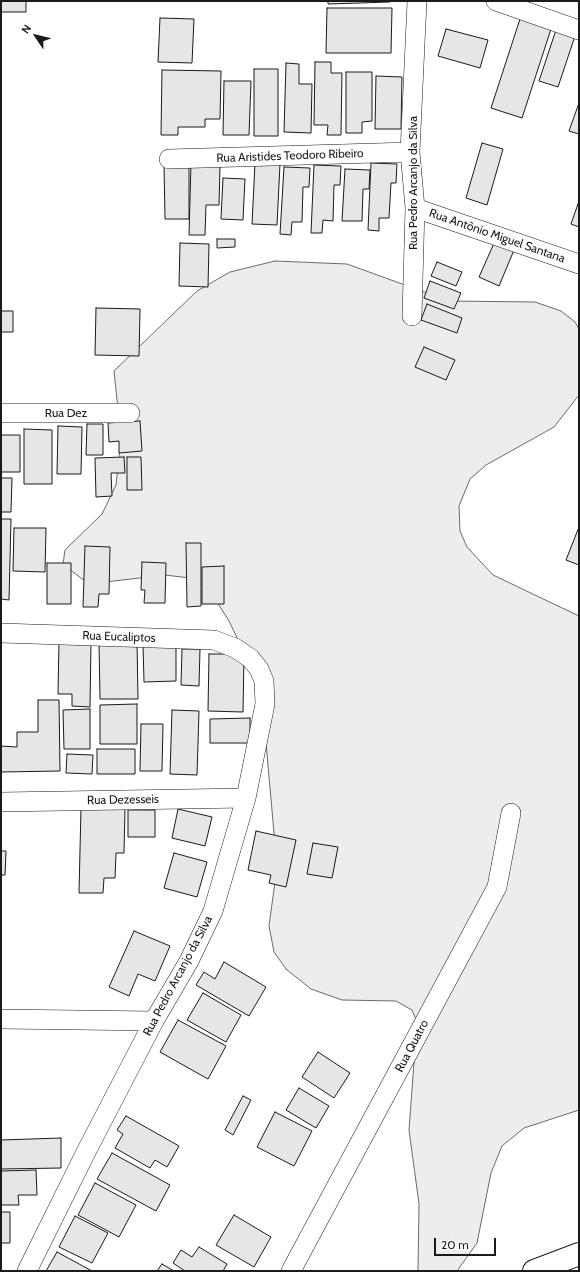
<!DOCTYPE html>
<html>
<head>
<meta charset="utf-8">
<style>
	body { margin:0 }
	#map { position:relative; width:580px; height:1272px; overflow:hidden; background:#fff; font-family:Cabin,sans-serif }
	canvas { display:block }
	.frame { position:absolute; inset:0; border:2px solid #1a1a1a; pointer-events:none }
	.north { position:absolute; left:16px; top:16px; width:40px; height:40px; -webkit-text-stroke:3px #fff; paint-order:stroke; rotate:305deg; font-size:11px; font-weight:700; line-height:16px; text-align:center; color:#1a1a1a }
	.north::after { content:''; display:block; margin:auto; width:14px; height:18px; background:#1a1a1a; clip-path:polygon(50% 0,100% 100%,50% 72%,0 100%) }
	.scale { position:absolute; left:434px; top:1238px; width:62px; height:18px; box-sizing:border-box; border:2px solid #1a1a1a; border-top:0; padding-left:5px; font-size:12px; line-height:14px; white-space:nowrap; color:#1a1a1a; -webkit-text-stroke:3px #fff; paint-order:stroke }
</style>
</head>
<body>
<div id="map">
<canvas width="580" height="1272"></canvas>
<div class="frame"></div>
<div class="north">N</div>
<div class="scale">20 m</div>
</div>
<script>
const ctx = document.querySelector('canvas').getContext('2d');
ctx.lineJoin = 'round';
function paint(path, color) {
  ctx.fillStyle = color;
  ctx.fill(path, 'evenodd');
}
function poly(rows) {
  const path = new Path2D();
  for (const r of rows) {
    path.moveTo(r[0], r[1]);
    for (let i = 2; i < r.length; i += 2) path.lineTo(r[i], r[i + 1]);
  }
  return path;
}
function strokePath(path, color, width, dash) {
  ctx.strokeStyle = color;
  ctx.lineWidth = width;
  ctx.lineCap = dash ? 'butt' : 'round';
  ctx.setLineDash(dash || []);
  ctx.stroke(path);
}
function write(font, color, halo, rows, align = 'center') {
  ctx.font = font + ' Cabin,sans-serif';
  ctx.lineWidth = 3;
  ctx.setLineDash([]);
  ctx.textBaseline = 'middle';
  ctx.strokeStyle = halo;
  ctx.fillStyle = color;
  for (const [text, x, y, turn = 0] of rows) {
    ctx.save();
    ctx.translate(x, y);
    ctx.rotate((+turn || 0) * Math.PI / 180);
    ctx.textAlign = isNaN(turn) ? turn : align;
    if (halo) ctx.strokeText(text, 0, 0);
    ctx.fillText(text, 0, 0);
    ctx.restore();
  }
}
const built = poly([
	[275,261,347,264,449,301,535,302,561,311,575,322,579,329,579,395,554,427,486,465,470,479,459,506,460,531,467,547,493,575,579,616,579,1110,524,1128,502,1146,491,1173,477,1243,457,1271,418,1271,418,1270,419,1204,409,1130,417,1022,412,1010,396,1001,342,1000,311,989,286,969,274,952,269,926,277,867,264,720,251,667,229,621,210,591,190,578,165,575,97,583,82,579,63,564,65,550,102,514,116,485,121,438,114,371,197,291,230,272,275,261]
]);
paint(built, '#ededed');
strokePath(built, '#6a6a6a', 1);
const building = poly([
	[1,1,26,1,26,12,1,12,1,1],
	[328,1,390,1,390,2,328,4,328,1],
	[327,8,392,8,391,53,326,53,327,8],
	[160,18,194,19,192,63,158,62,160,18],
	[520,19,551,29,522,118,491,108,520,19],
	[446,29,488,40,480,68,438,56,446,29],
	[556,30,575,36,558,87,539,81,556,30],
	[315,62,331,62,331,73,342,73,341,135,327,135,328,125,314,125,315,62],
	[286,63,299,64,299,84,312,84,311,133,284,132,286,63],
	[254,69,278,69,278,136,254,136,254,69],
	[162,70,221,71,220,119,205,119,205,127,178,127,178,135,161,135,162,70],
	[346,72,372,72,372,121,362,122,362,133,346,133,346,72],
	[376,76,402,77,401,129,375,129,376,76],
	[224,81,251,81,249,135,223,135,224,81],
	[579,103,579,134,569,131,579,103],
	[482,143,503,149,487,205,466,198,482,143],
	[255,163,280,164,277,225,252,224,255,163],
	[371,163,397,164,396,183,391,183,389,218,379,218,379,231,368,230,371,163],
	[189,164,189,219,165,219,164,165,189,164],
	[191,164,220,165,219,205,206,205,205,235,189,235,191,164],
	[314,165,341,166,340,185,334,185,333,221,323,220,322,233,311,233,314,165],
	[284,167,310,168,309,187,303,187,302,222,292,222,291,235,280,234,284,167],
	[345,169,370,170,369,189,363,189,362,221,342,221,345,169],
	[223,178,245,179,243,220,221,219,223,178],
	[579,201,579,227,571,224,579,201],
	[217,239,235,239,235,247,217,248,217,239],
	[495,241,514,250,499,286,479,277,495,241],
	[180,243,209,244,208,287,179,286,180,243],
	[437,262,462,272,456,286,431,276,437,262],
	[430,281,461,293,454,309,424,298,430,281],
	[427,304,462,318,457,333,421,320,427,304],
	[96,308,140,309,139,356,95,355,96,308],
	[1,311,13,311,13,332,1,332,1,311],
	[424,347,455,360,446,380,415,367,424,347],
	[140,421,142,451,119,453,119,441,109,442,108,423,140,421],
	[87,424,103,424,103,455,86,455,87,424],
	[58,426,82,427,81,474,57,474,58,426],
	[24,429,52,430,52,484,24,484,24,429],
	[1,435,20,435,20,472,1,472,1,435],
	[124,457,125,473,111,473,112,496,96,497,95,458,124,457],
	[127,457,141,457,142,490,127,490,127,457],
	[1,478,12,478,11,512,1,512,1,478],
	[1,519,11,519,9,600,1,599,1,519],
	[579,527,579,565,566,560,579,527],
	[14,528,46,528,45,572,13,571,14,528],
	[186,543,201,543,201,606,187,607,186,543],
	[85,546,110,547,109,594,99,594,98,607,83,607,85,546],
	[142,562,166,563,165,603,144,603,145,590,141,590,142,562],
	[47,563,71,563,71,604,47,604,47,563],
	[224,566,224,604,202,604,202,567,224,566],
	[59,641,91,641,90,707,72,706,72,694,58,694,59,641],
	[137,641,138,699,100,699,99,642,137,641],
	[176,644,176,681,144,682,143,645,176,644],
	[182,649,200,649,199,686,181,685,182,649],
	[209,654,244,654,243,712,208,711,209,654],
	[38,700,59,700,60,771,1,772,1,746,17,747,17,732,38,732,38,700],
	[137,704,137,744,100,744,100,705,137,704],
	[90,709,90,749,64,749,63,710,90,709],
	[172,710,199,711,197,775,170,774,172,710],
	[250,718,250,743,210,743,210,719,250,718],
	[141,724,163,724,162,771,140,771,141,724],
	[97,749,135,749,135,774,97,774,97,749],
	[67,754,93,755,92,774,66,773,67,754],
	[81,808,125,809,124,853,116,853,115,878,104,878,103,893,79,893,81,808],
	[178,809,212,817,205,846,172,838,178,809],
	[128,810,155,810,155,837,128,837,128,810],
	[256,831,296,840,286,887,269,883,271,875,248,870,256,831],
	[313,843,338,847,332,878,307,874,313,843],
	[1,851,6,851,5,875,1,875,1,851],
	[174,853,207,862,197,897,164,888,174,853],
	[134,931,170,946,155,981,138,974,129,996,109,987,134,931],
	[224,962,266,987,249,1016,196,985,204,972,215,979,224,962],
	[203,993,241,1015,226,1042,187,1020,203,993],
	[178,1020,226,1046,208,1079,160,1052,178,1020],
	[318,1052,350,1073,334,1098,302,1077,318,1052],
	[299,1088,329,1106,316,1128,286,1110,299,1088],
	[243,1096,251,1100,233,1135,225,1130,243,1096],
	[275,1112,312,1131,294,1166,257,1147,275,1112],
	[126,1116,179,1146,167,1167,155,1160,150,1168,115,1148,123,1134,117,1130,126,1116],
	[61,1138,61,1168,1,1169,1,1140,61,1138],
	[112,1153,170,1185,156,1211,97,1179,112,1153],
	[36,1170,37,1195,18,1195,19,1205,1,1205,1,1171,36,1170],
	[95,1183,136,1205,119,1237,78,1215,95,1183],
	[1,1212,10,1212,10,1243,1,1243,1,1212],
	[234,1215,271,1237,254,1267,216,1245,234,1215],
	[75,1216,108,1233,92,1263,59,1247,75,1216],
	[199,1247,227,1264,223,1271,185,1271,173,1263,181,1250,192,1257,199,1247],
	[57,1252,92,1271,46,1271,57,1252],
	[162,1264,174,1271,157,1271,162,1264]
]);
paint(building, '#e6e6e6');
strokePath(building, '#1a1a1a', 1);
const minor = poly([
	[496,1,579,30],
	[169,159,410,152],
	[415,208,579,264],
	[412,316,415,208,410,152,417,1],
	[1,413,130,413],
	[1,633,214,640,235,648,250,658,259,669,264,681,265,704,246,798,213,911,189,961,154,1021,86,1152,27,1271],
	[1,802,246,798],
	[1,1019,154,1021],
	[291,1271,497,887,511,813]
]);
const secondary = poly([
	[534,1271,579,1254]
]);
strokePath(minor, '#1a1a1a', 20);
strokePath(secondary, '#1a1a1a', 24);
strokePath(minor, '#fff', 19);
strokePath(secondary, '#fff', 22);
write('12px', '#1a1a1a', '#fff', [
	["Rua Aristides Teodoro Ribeiro",290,156,-2],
	["Rua Pedro Arcanjo da Silva",413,183,-90],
	["Rua Antônio Miguel Santana",497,236,19],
	["Rua Dez",66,413],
	["Rua Eucaliptos",119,637,2],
	["Rua Dezesseis",123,800,-1],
	["Rua Pedro Arcanjo da Silva",178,976,-62],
	["Rua Quatro",412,1046,-62]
]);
</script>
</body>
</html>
